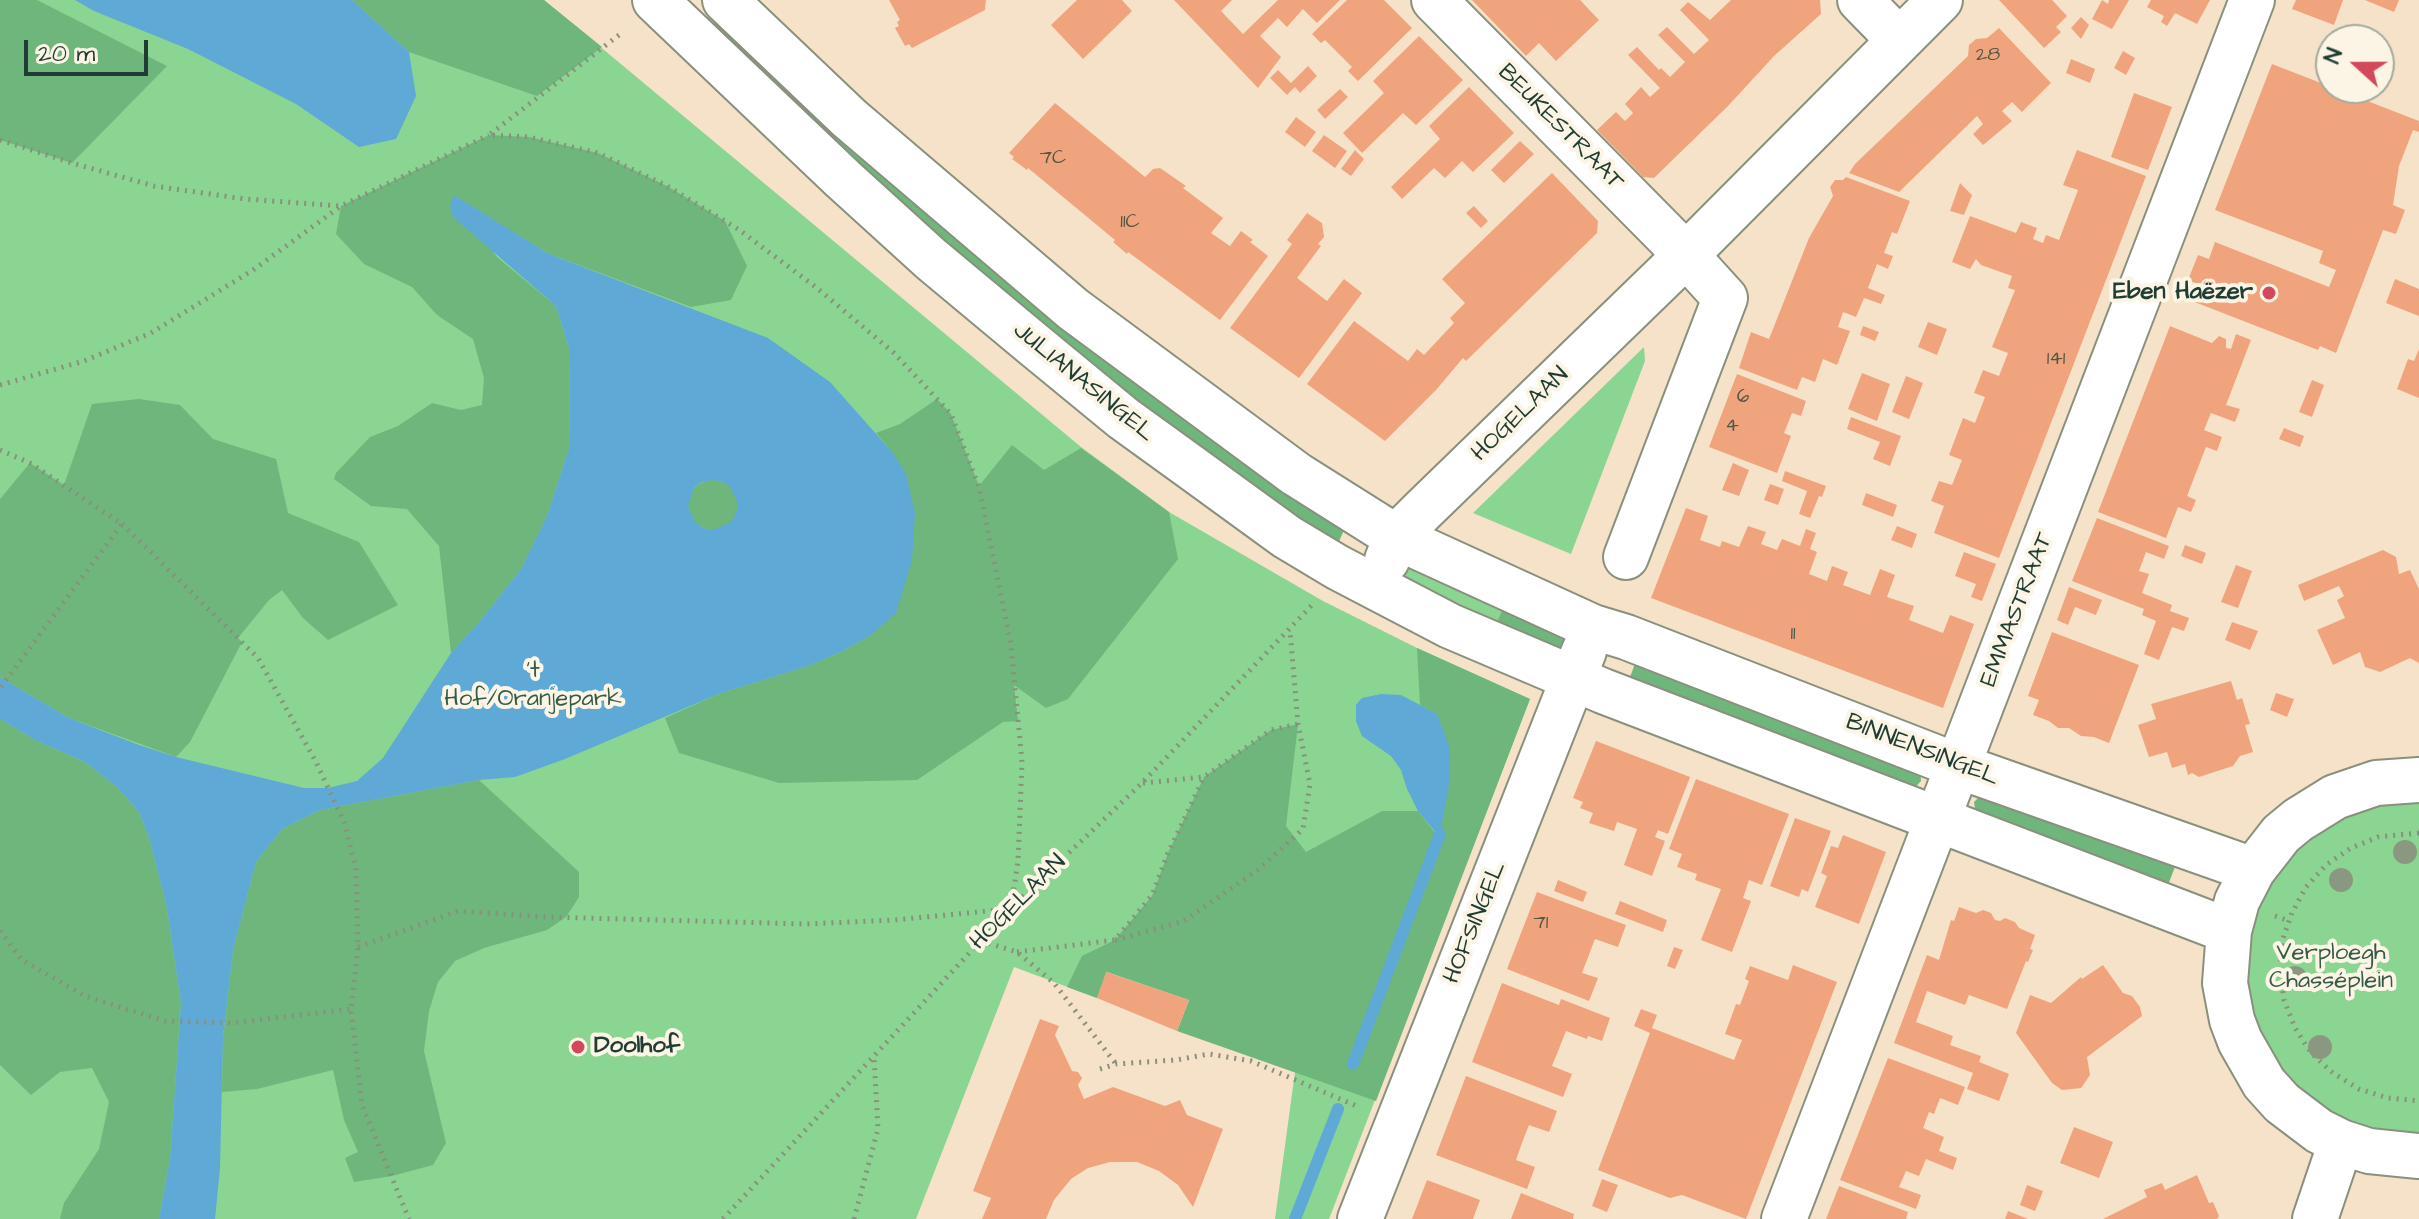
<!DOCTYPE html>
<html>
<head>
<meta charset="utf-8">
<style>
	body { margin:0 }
	#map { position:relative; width:2419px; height:1219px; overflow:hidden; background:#f6e2c8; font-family:"Architects Daughter",sans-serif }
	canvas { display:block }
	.north { position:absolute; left:2315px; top:24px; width:80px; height:80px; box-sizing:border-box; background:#fcf5e5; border:2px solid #a4ab9e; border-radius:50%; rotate:291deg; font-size:22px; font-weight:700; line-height:32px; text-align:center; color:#1f3d34 }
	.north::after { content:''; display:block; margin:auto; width:28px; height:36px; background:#d1495b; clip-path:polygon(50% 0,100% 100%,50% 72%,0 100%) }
	.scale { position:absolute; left:24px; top:40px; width:124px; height:36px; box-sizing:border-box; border:4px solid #1f3d34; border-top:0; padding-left:10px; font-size:24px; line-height:28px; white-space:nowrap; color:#1f3d34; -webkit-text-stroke:6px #fcf5e5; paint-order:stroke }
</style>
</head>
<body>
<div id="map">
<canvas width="2419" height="1219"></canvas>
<div class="north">N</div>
<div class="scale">20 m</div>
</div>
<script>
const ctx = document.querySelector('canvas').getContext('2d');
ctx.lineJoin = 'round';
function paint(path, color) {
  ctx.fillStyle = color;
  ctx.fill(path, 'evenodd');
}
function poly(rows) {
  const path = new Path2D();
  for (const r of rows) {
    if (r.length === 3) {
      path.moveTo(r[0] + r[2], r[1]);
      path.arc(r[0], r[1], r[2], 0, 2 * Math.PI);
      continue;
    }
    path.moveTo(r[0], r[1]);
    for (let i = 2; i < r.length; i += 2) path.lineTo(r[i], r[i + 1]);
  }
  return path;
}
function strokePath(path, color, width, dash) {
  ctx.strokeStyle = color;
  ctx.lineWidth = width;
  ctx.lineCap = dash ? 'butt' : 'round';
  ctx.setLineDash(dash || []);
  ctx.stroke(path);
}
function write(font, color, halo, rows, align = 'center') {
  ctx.font = font + ' "Architects Daughter",sans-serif';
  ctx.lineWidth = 8;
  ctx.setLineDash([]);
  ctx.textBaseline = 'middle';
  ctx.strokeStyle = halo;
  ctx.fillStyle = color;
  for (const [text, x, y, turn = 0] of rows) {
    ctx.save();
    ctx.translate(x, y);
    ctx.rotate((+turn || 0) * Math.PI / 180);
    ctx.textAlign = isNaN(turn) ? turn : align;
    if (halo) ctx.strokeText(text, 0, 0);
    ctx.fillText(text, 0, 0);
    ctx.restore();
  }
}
paint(poly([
	[0,0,544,0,1081,447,1169,512,1323,601,1417,648,1530,699,1329,1219,1275,1219,1295,1072,1189,1000,1107,972,1097,998,1014,967,916,1219,0,1219],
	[1644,347,1645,361,1571,554,1473,513],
	[1415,560,1507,598,1492,634,1404,586,1405,570],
	[2419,797,2419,1139,2345,1125,2297,1093,2254,1031,2242,965,2257,900,2295,845,2351,809]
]), '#8ad592');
paint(poly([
	[0,0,37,0,167,66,72,163,0,140],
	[352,0,544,0,602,47,537,96,409,52],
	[724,20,1347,523,1334,553,1130,409,711,35,713,24],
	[489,135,529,137,598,153,667,186,725,221,747,266,731,300,691,307,549,254,455,196,497,257,556,306,569,348,570,445,547,516,521,569,480,621,451,653,439,546,407,509,371,506,334,479,336,473,370,437,398,426,432,403,461,410,482,405,484,378,473,339,437,315,412,287,364,264,336,234,341,206],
	[139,399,180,405,213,439,276,459,288,513,359,542,398,605,328,640,303,618,282,590,269,600,238,638,242,642,190,742,176,757,69,718,0,677,0,499,30,463,64,485,92,404],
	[937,399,951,414,979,486,1012,445,1044,470,1081,448,1169,512,1178,559,1068,699,1046,708,1014,685,1018,721,1003,722,917,780,779,783,679,753,665,718,721,693,808,666,843,651,871,635,893,453,876,433,900,424],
	[713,505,25],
	[1507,598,1565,635,1565,648,1559,655,1492,634],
	[1417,648,1530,699,1376,1101,1177,1031,1189,1000,1107,972,1097,998,1067,987,1082,956,1115,940,1152,896,1168,853,1204,777,1271,730,1298,724,1286,826,1306,852,1382,811,1418,811,1436,834,1437,714,1420,705],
	[1638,656,1920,768,1921,781,1911,792,1625,690],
	[0,719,37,741,85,762,117,787,139,812,149,838,166,903,181,1003,170,1159,159,1219,60,1219,64,1203,99,1149,109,1102,92,1068,60,1072,31,1095,0,1065],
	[479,780,579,872,579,897,566,917,547,930,484,948,455,961,438,982,429,1011,424,1051,446,1143,433,1165,392,1176,354,1182,345,1158,358,1152,344,1120,333,1070,257,1089,222,1092,223,1038,233,950,256,862,282,829,320,810],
	[1984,792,2178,859,2165,893,1976,816,1974,802]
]), '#6fb67c');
paint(poly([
	[75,0,352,0,409,52,416,96,396,139,359,147,296,104,188,49,94,11],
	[454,195,549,254,768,338,830,382,893,453,906,474,915,513,912,560,896,613,871,635,843,651,808,666,721,693,565,759,515,777,479,780,320,810,282,829,256,862,233,950,223,1038,220,1168,215,1219,159,1219,170,1159,181,1003,166,903,149,838,139,812,117,787,85,762,37,741,0,719,0,677,69,718,139,745,176,757,304,788,328,788,357,781,383,758,451,653,480,621,521,569,547,516,570,445,569,348,556,306,453,217,450,206],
	[713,480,723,482,731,488,738,504,736,514,731,522,713,530,703,528,695,522,688,506,694,488,702,482],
	[1381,694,1401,695,1437,714,1450,748,1449,785,1440,834,1437,834,1418,811,1407,789,1401,770,1391,756,1362,736,1356,721,1356,705,1362,698]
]), '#5ea9d6');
strokePath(poly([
	[1353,1064,1440,834],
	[1295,1219,1338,1109]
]), '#5ea9d6', 12);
paint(poly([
	[889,0,986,0,985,10,912,48,909,44,905,46,895,28,899,26,897,22,900,20],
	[1077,0,1122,0,1132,11,1083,59,1051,25],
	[1174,0,1232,0,1221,11,1243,34,1278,0,1340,0,1317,23,1303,9,1287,27,1278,18,1260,36,1281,57,1258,88],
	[1347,0,1384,0,1412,28,1358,81,1348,71,1352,67,1325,40,1321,43,1312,34],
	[1472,0,1580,0,1599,20,1556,61,1539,43,1526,56],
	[1731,0,1820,0,1821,14,1774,56,1728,106,1654,178,1643,177,1597,130,1616,112,1625,121,1633,113,1625,104,1641,87,1650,97,1660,88,1628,55,1637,47,1659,70,1661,68,1670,77,1685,62,1658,35,1667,27,1694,54,1709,40,1680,10,1688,2,1710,20],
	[1999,0,2052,0,2067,16,2056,27,2061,32,2044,48],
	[2102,0,2108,4,2109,0,2129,0,2112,29,2092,19],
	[2151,0,2210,0,2197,24,2175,13,2167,26,2161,22,2164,16,2147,7],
	[2296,0,2343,0,2334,25,2292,9],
	[2365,0,2399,0,2394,12],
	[2081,17,2089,25,2081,39,2071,28],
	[1999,28,2051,83,2022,112,2012,102,2002,111,2012,121,1983,145,1973,134,1983,124,1977,116,1899,192,1849,173,1855,164,1968,56,1969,45,1976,39,1987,38],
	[1419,36,1463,80,1416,125,1403,113,1362,153,1343,133,1384,93,1373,81],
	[2123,51,2135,58,2126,75,2114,68],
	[2071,59,2095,69,2090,83,2066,73],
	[2272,64,2419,121,2419,132,2413,130,2399,166,2393,205,2405,210,2396,234,2383,230,2336,353,2320,346,2318,350,2192,301,2198,284,2188,280,2198,255,2209,259,2215,242,2329,287,2336,270,2319,263,2323,251,2215,210],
	[1308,66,1317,76,1300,93,1295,87,1287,95,1270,78,1278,70,1291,83],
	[1469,87,1514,133,1473,172,1462,161,1445,178,1434,168,1402,199,1391,187,1440,139,1429,126],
	[1340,89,1348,97,1325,119,1317,110],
	[2134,93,2172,107,2148,170,2111,157],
	[1055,103,1145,177,1153,169,1160,168,1186,186,1183,188,1223,218,1211,233,1230,246,1241,231,1253,240,1250,242,1268,256,1220,320,1128,252,1127,254,1113,242,1115,240,1028,168,1027,170,1012,159,1014,157,1009,153],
	[1296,117,1316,132,1305,147,1285,132],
	[1324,135,1347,151,1335,168,1312,151],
	[1520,141,1534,154,1504,183,1491,170],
	[1355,150,1364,159,1351,176,1341,169],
	[2077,150,2146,176,1999,558,1934,533,1944,506,1931,501,1939,481,1952,485,1962,460,1949,455,1963,418,1975,423,1985,397,1974,393,1983,370,1999,376,2008,353,1992,347,2015,290,2008,288,2012,276,1981,265,1976,259,1970,269,1952,262,1970,216,2016,233,2021,222,2037,228,2033,239,2043,243,2046,235,2059,240,2078,190,2063,185],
	[1552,173,1598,221,1597,233,1466,361,1463,358,1436,390,1385,441,1307,384,1354,321,1408,361,1417,349,1424,355,1454,323,1450,318,1465,303,1442,279],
	[1846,177,1910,201,1897,234,1892,232,1884,253,1893,256,1888,269,1877,264,1868,288,1885,295,1881,304,1864,298,1856,317,1843,312,1838,327,1850,331,1837,365,1823,359,1815,382,1802,377,1797,390,1739,368,1751,332,1769,339,1809,238,1833,196,1830,187,1835,180,1843,180],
	[1960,183,1972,195,1964,215,1950,211],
	[1474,206,1488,221,1481,228,1466,213],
	[1307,213,1322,223,1324,237,1318,244,1321,246,1297,278,1327,301,1344,279,1362,293,1299,378,1230,328,1292,244,1287,240],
	[2395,279,2419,289,2419,316,2386,303],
	[1928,322,1947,329,1937,355,1918,347],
	[1863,326,1879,332,1875,341,1860,335],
	[2170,326,2212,343,2219,336,2226,339,2226,348,2231,349,2236,334,2251,340,2226,405,2240,409,2235,422,2211,413,2204,430,2222,437,2217,451,2206,447,2187,496,2196,500,2191,512,2178,507,2166,538,2098,512],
	[2419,349,2419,398,2397,389,2408,359,2414,361],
	[1862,373,1890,384,1877,421,1848,409],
	[1737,374,1806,401,1801,416,1792,413,1784,433,1791,436,1777,473,1709,447],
	[1906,376,1923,383,1909,419,1892,412],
	[2312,380,2324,385,2312,417,2299,412],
	[1851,417,1901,436,1890,466,1873,459,1880,442,1847,429],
	[2284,428,2304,436,2300,447,2279,439],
	[1733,463,1749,470,1739,496,1722,490],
	[1785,471,1826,486,1822,497,1819,496,1810,518,1799,514,1807,491,1782,481],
	[1770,484,1784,489,1778,505,1764,500],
	[1866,493,1897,505,1893,517,1862,505],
	[1686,508,1708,516,1700,540,1720,547,1722,541,1739,547,1748,526,1766,532,1761,544,1777,550,1782,539,1800,546,1806,529,1816,533,1810,549,1817,552,1809,574,1827,581,1832,566,1848,572,1843,585,1870,595,1880,569,1895,575,1887,597,1914,606,1909,620,1943,633,1950,615,1974,624,1943,708,1651,598],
	[2097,518,2169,546,2164,559,2146,552,2139,571,2149,574,2142,593,2172,605,2170,611,2189,618,2184,631,2172,627,2159,660,2144,654,2156,621,2142,615,2144,609,2072,581],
	[1897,526,1917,534,1912,548,1891,540],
	[2185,545,2206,553,2202,564,2181,556],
	[2383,550,2396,557,2399,574,2410,570,2419,589,2419,663,2410,658,2380,672,2365,667,2360,652,2333,665,2317,630,2345,618,2337,600,2344,596,2339,586,2304,601,2298,585],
	[1964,552,1996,564,1982,601,1971,597,1976,584,1955,576],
	[2236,565,2252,571,2238,608,2221,602],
	[2069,587,2102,600,2096,615,2075,607,2068,625,2057,620],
	[2232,622,2258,631,2250,650,2225,640],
	[2052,632,2139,665,2109,743,2094,737,2081,736,2069,728,2058,728,2049,721,2033,715,2039,700,2028,696],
	[2231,681,2237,700,2242,698,2250,724,2245,725,2253,752,2240,756,2233,766,2199,777,2192,773,2188,775,2185,764,2172,768,2167,752,2149,757,2138,725,2156,719,2151,704],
	[2276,693,2294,699,2287,717,2270,710],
	[1596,741,1690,777,1668,834,1658,830,1655,837,1665,841,1652,876,1624,865,1637,829,1617,822,1614,831,1589,823,1593,813,1580,808,1583,802,1573,798],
	[1696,779,1789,814,1762,885,1749,880,1743,898,1751,901,1732,952,1701,940,1721,889,1695,880,1697,874,1677,867,1682,854,1669,849],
	[1795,818,1831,831,1808,892,1802,889,1799,897,1770,886],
	[1843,835,1886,852,1859,924,1815,907,1827,876,1821,873,1831,846,1838,848],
	[1558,880,1587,892,1583,902,1554,891],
	[1537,892,1626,925,1618,947,1595,939,1582,973,1598,978,1589,1001,1507,969],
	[1620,901,1667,920,1663,932,1615,914],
	[1959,907,1976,913,1983,910,1991,913,1995,920,2000,921,2005,918,2015,922,2019,928,2035,935,2030,949,2033,950,2028,962,2026,961,2007,1009,1969,995,1965,1005,1927,991,1916,1022,1953,1036,1950,1045,1981,1056,1979,1062,2009,1074,1999,1101,1967,1089,1973,1073,1894,1043,1927,955,1939,960,1951,920,1954,921],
	[1674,947,1683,950,1675,969,1667,966],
	[1793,965,1837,982,1746,1219,1682,1195,1670,1198,1598,1170,1650,1033,1634,1026,1641,1009,1657,1015,1652,1028,1734,1060,1742,1040,1725,1034,1736,1004,1740,1005,1749,981,1745,979,1750,966,1788,980],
	[2103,965,2123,993,2132,996,2140,1007,2142,1016,2087,1057,2090,1075,2081,1088,2062,1090,2052,1083,2016,1033,2030,995,2051,1003,2081,977,2082,979],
	[1106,972,1189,1000,1177,1031,1097,998],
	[1502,983,1559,1005,1561,999,1610,1018,1602,1041,1588,1036,1587,1039,1566,1031,1552,1066,1572,1074,1563,1097,1472,1062],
	[1040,1019,1059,1026,1055,1035,1072,1071,1078,1072,1082,1078,1078,1085,1084,1099,1113,1087,1165,1106,1180,1100,1187,1115,1223,1129,1193,1207,1178,1185,1159,1171,1137,1162,1110,1162,1088,1168,1071,1179,1054,1200,1046,1219,982,1219,991,1198,973,1191],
	[1888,1058,1965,1087,1958,1105,1940,1098,1934,1114,1929,1112,1923,1128,1944,1137,1939,1151,1957,1158,1953,1170,1926,1159,1919,1176,1906,1171,1899,1187,1921,1195,1916,1209,1840,1180],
	[1466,1076,1557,1111,1549,1132,1529,1125,1523,1140,1516,1160,1535,1167,1527,1189,1436,1155],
	[2074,1127,2113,1142,2099,1178,2060,1163],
	[2197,1175,2209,1203,2213,1202,2219,1216,2217,1219,2103,1219,2147,1197,2144,1190,2162,1183,2165,1190],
	[1602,1179,1618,1185,1607,1212,1592,1206],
	[1427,1180,1480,1200,1473,1219,1412,1219],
	[2027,1185,2043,1191,2035,1211,2020,1205],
	[1839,1186,1908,1212,1906,1219,1826,1219],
	[1521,1193,1574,1214,1573,1219,1511,1219],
	[2008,1211,2028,1219,2005,1219]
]), '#efa47e');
const minor = poly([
	[655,0,843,179,931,259,1033,344,1123,418,1199,473,1287,537,1337,567,1450,626,1603,691,2229,931],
	[725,0,849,118,1073,309,1296,474,1396,537,1593,627,1626,637,1958,766,2253,870],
	[1434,0,1686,255,1725,298,1626,557],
	[1860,0,1899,40],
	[1387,560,1396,537,1422,511,1686,255,1940,0],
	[2419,780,2376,783,2335,797,2298,820,2281,834,2253,870,2237,901,2229,931,2225,983,2232,1020,2240,1041,2264,1083,2282,1103,2319,1131,2341,1142,2369,1151,2419,1156],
	[1360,1219,1584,651],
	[1784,1219,2252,0],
	[2315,1219,2341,1142]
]);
strokePath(minor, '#8a907e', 48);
strokePath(poly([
	[619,35,489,135,529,137,598,153,667,186,738,229,817,288,894,353,951,414,979,487,1011,645,1022,762,1018,861,1011,908],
	[0,140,72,163,154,186,245,199,340,206],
	[0,385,84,361,151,333,253,270,341,206,489,135],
	[0,450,30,463,122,524,0,688],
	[122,524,258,658,316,762,344,822,356,868,358,947,351,1009,362,1105,409,1219],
	[1143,783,1204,777,1271,730,1298,724],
	[2419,833,2378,837,2351,848,2326,865,2306,887,2292,913,2282,941,2280,971,2284,1000,2295,1028,2311,1053,2333,1073,2359,1089,2388,1098,2419,1101],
	[2275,916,2289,921],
	[0,931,22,960,85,996,165,1021,232,1023,351,1009],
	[1115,940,1184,921,1259,869,1303,829,1310,784,1298,724,1290,630],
	[981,941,1017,952,1054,983,1116,1064],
	[358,947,458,911,547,917,806,924,894,920,1010,909],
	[1017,952,1115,940,1152,895,1168,853,1204,777],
	[1100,1069,1116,1064,1176,1060,1209,1054,1251,1061,1359,1107],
	[723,1219,1011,908,1142,783,1315,602],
	[854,1219,878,1129,874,1057]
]), '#8a907e', 5, [2, 6]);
strokePath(minor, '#fff', 44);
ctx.fillStyle = '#8b9881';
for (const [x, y] of [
	[2405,852],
	[2341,880],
	[2295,978],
	[2320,1047]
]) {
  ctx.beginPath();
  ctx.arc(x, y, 12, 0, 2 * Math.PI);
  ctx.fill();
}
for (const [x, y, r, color] of [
	[2269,293,8,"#d1495b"],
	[578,1047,8,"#d1495b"]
]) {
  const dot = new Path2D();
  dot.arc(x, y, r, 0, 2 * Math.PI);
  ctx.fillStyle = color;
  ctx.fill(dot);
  strokePath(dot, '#fcf5e5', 3);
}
write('20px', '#535746', null, [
	["28",1988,56],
	["7C",1053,159],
	["11C",1130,223],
	["141",2056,360],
	["6",1743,398],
	["4",1732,427],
	["11",1793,635],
	["71",1541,924]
]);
write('24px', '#1f3d34', '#fcf5e5', [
	["BEUKESTRAAT",1560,128,45],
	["JULIANASINGEL",1083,383,39],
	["HOGELAAN",1521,415,-44],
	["EMMASTRAAT",2018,610,-69],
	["BINNENSINGEL",1922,751,21],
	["HOGELAAN",1019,903,-45],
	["HOFSINGEL",1476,923,-68]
]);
write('bold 24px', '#1f3d34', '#fcf5e5', [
	["Eben Haëzer",2253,293],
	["Doolhof",594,1047,"left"]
], 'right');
write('24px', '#345b47', '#fcf5e5', [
	["'t",533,672],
	["Hof/Oranjepark",533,700],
	["Verploegh",2331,954],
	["Chasséplein",2331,982]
]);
</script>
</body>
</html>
